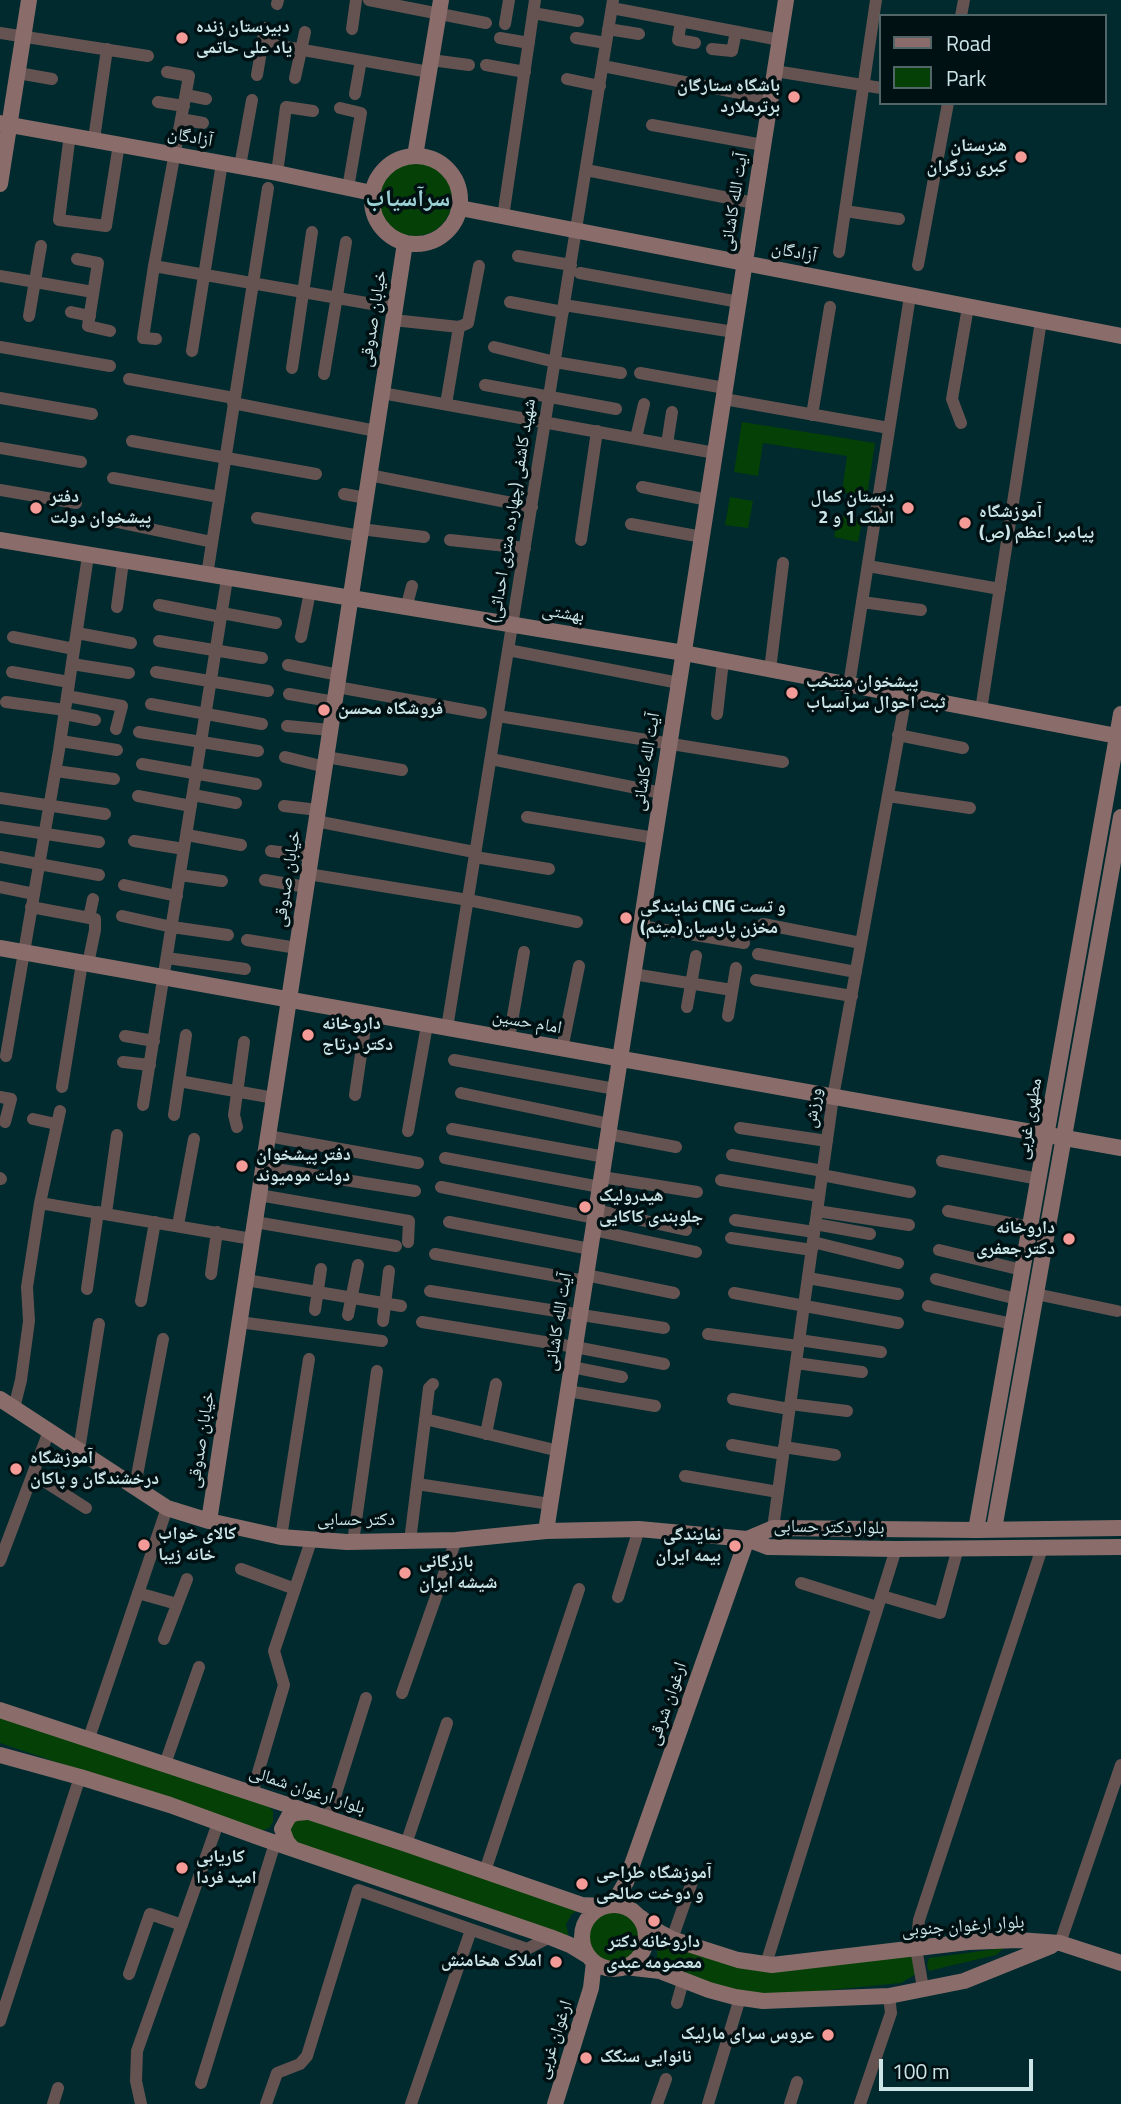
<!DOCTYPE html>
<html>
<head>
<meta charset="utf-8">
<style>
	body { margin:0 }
	#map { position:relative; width:1121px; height:2104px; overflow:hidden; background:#012a2e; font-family:"Titillium Web",sans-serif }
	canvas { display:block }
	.legend { position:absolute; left:879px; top:14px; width:228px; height:91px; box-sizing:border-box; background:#001113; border:2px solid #526668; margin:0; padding:9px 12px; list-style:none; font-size:21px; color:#cce6e8 }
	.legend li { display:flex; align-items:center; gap:14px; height:35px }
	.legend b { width:35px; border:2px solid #526668 }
	.scale { position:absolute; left:879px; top:2059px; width:154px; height:32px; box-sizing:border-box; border:4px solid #cce6e8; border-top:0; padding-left:9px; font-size:21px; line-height:24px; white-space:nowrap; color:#cce6e8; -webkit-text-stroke:5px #001113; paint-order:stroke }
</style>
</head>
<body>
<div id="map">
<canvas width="1121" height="2104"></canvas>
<ul class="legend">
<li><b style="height:9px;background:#8a6d6b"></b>Road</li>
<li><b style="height:19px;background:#054007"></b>Park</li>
</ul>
<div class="scale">100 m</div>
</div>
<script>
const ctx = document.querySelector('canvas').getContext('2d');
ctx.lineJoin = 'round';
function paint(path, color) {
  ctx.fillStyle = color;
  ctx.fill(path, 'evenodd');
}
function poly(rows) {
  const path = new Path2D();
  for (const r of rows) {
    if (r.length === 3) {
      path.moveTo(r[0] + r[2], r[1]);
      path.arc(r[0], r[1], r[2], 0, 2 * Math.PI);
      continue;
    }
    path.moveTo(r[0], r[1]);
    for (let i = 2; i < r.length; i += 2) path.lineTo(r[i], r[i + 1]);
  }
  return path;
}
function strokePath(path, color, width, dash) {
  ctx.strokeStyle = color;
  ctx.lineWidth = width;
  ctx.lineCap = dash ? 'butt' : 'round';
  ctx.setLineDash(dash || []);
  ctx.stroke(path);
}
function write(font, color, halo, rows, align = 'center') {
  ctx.font = font + ' "Titillium Web","Noto Naskh Arabic",sans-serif';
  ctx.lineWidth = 7;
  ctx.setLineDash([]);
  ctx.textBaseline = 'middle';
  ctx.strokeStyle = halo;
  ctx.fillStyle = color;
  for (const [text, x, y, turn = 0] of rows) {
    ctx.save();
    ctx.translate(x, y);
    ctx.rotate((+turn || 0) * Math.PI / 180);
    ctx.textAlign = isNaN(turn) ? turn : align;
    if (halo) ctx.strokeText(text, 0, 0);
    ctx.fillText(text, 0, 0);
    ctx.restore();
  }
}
paint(poly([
	[415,199,37],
	[742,422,875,443,867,496,842,492,847,456,763,443,758,476,734,472],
	[730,497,753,501,748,528,725,525],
	[838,515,862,520,858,542,834,537],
	[0,1715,268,1805,273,1811,273,1822,269,1828,260,1831,0,1743],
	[303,1817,579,1910,572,1914,566,1924,569,1938,297,1844,291,1839,289,1822],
	[614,1936,27],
	[657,1939,718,1961,910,1955,915,1959,916,1974,901,1983,789,1994,751,1996,650,1963,657,1957],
	[1004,1948,996,1955,945,1967,929,1971,927,1965,929,1958]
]), '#054007');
strokePath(poly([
	[369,0,486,23],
	[277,4,278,0],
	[612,8,780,40],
	[533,13,578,21],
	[961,16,964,0],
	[681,21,678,40,695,43],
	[505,24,509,0],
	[352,29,356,0],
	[608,29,639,34],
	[0,33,148,56],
	[500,38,529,43],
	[576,38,606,43],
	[263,43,429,72],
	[712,49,732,51,736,32],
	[431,60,469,65],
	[486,65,525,72],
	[603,66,770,99],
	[775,71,881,88],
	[18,73,52,79],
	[257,75,265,28],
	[295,78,305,32],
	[567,79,600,86],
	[355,94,361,60],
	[186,95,206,99],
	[158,102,184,106],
	[340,108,361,113,348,188],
	[181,119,203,123],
	[652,125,763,145],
	[70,134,59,220,106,226,119,144],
	[94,139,107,49],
	[240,166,252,100],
	[586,170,754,203],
	[277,173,286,107,313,111],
	[845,211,899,219],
	[503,217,535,0],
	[839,252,876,0],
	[518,256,571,265],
	[77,259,98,263,88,326,110,331],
	[918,265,948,103],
	[154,266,395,308],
	[580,273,739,302],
	[0,276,93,292],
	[510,302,563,312],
	[564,305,734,332],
	[71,312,90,316],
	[29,316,41,246],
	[393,320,459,327,468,323,479,266],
	[156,339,143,338,154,266,189,76,167,72],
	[0,347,110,366],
	[494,347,555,362,621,373],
	[192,351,222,163],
	[292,368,312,232],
	[640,373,725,388],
	[324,374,346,242],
	[129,379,234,398],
	[485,385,616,409],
	[382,393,715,453],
	[0,398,92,414],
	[724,399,889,428],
	[233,403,376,431],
	[446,404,459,327],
	[812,415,830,307],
	[961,423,952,399,968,307],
	[636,438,644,404],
	[132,441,316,474],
	[667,444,672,412],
	[0,448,81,462],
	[369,475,532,507],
	[113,478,219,497],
	[642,487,708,500],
	[0,490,76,503],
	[344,494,366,498],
	[257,518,360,536],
	[103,519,212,542],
	[631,524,702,537],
	[361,529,424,537],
	[450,540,525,548],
	[581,540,597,431],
	[868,566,1000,589],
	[207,575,268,188],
	[862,602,921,610],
	[159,605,221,617],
	[117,607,123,562],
	[406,608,412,586],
	[222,613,276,623],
	[77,633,131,643],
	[13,637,74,649],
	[301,637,310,592],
	[159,641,262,658],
	[508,650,679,683],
	[72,664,129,673],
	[288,665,339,675],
	[770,670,783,563],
	[12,672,69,682],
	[156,672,268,691],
	[849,685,910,296],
	[337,687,481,713],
	[289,694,335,702],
	[67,696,122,706,116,729],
	[6,702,65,710],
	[151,704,262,724],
	[981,710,1041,321],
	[65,714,95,720],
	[717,714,723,661],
	[498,716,783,762],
	[287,726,330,730],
	[139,732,258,751],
	[898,735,963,748],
	[61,741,117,750],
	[285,757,325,767],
	[326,757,402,770],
	[491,759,662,793],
	[142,764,256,784],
	[56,771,114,779],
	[193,795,236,803],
	[138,796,191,806],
	[888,796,970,808],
	[0,798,105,814],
	[284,806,318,810],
	[527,817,655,838],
	[316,821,469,851],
	[0,827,99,842],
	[187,835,241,845],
	[134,841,184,849],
	[271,851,311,856],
	[0,857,99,875],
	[475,857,549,869],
	[308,874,462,899],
	[180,875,222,881],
	[265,880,306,887],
	[124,885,177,896],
	[0,887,34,894],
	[468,900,577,922],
	[31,907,95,919,95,930,88,964],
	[122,916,172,927,228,935],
	[89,918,93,899],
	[763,924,861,943],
	[641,926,744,943],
	[247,940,297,948],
	[758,954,856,972],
	[167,958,245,969],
	[633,974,732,990],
	[756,980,852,996],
	[687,1007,696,956],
	[728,1016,736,968],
	[447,1028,613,0],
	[125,1036,154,1041],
	[509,1039,524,952],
	[562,1049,579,966],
	[6,1056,59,750,88,556],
	[454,1060,615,1089],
	[123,1062,150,1065],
	[179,1081,274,1098],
	[62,1087,82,963],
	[461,1093,610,1124],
	[355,1095,367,1014],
	[0,1097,11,1099,5,1122],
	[143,1105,227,579],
	[174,1115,186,1035],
	[33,1119,56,1124],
	[237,1127,234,1115,244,1042],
	[740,1128,827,1141],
	[452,1129,605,1157],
	[408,1131,427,1025],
	[608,1134,676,1147],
	[268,1136,418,1163],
	[732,1155,823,1171],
	[445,1158,600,1187],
	[942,1161,1039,1179],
	[263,1167,415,1191],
	[822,1175,910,1192],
	[602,1177,697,1192],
	[0,1178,1,1179],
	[721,1180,819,1196],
	[441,1187,595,1218],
	[259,1195,409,1221,408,1242],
	[40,1203,252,1239],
	[596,1210,686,1230],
	[817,1211,909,1225],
	[948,1211,1030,1227],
	[106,1213,117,1135],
	[735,1220,814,1232],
	[255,1222,396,1246],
	[449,1222,590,1249],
	[815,1224,870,1234],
	[178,1225,194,1139],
	[593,1230,696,1252],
	[731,1238,812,1250],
	[813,1242,898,1263],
	[939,1250,1022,1270],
	[435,1254,585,1281],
	[211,1274,217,1232],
	[586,1275,674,1293],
	[808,1278,898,1294],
	[936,1279,1017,1299],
	[246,1280,401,1306],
	[87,1289,98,1212],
	[430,1291,664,1328],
	[734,1293,898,1323],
	[1036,1294,1117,1311],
	[141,1301,155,1222],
	[928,1306,1013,1324],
	[315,1310,321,1269],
	[348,1315,358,1265],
	[383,1321,389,1271],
	[239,1322,382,1341],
	[422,1322,575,1347,664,1364],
	[708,1334,798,1346],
	[799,1340,881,1352],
	[796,1363,862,1372],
	[572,1367,622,1377],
	[568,1391,655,1406],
	[733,1399,789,1409],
	[790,1404,847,1411],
	[14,1408,21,1380,29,1321,27,1287,40,1203,60,1111],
	[425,1419,559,1451],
	[486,1434,496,1384],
	[732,1445,783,1454],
	[784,1447,835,1455],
	[79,1450,99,1324],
	[33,1474,86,1508],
	[685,1476,778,1492],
	[417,1484,550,1504],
	[135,1486,163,1339],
	[773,1528,833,1097,906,696],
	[281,1537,309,1359],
	[410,1541,429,1388,433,1384],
	[353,1542,377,1371],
	[0,1561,49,1431],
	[241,1569,295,1589],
	[801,1583,877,1607],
	[138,1593,177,1604],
	[882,1596,940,1613,958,1548],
	[618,1597,639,1529],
	[164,1639,187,1579],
	[402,1693,456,1540],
	[89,1738,167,1508],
	[165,1764,199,1667],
	[252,1793,284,1685,274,1651,311,1541],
	[328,1819,366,1698],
	[406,1844,447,1723],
	[485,1871,579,1589],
	[672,1939,692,1882],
	[1060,1943,1121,1765],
	[766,1964,896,1549],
	[129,1974,150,1914,182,1925],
	[923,1988,916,1948,919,1920,1042,1548],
	[677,2003,683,1981],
	[0,2021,80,1777],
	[201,2083,275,1843],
	[53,2104,58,2088],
	[141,2104,136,2081,137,2051,218,1823],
	[266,2104,277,2073,300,2064,307,2056,358,1890,527,1949,550,1937],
	[411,2104,471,1930],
	[657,2104,666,2079],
	[708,2104,740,1998],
	[790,2104,797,2082],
	[860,2104,891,2013,889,1996]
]), '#655352', 12);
strokePath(poly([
	[0,123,277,173,372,193],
	[416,200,44],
	[415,156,441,0],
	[0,184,29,0],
	[460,208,1121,336],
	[0,540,684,653,1117,736],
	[0,948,1121,1148],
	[0,1399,167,1508,209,1521,281,1537,347,1542,456,1540,546,1531,639,1529,747,1539,768,1547,896,1549,1121,1547],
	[209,1521,405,243],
	[994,1529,1121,817],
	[976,1530,1121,714],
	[546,1531,786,0],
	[747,1539,773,1528,976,1530,1121,1528],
	[0,1710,406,1844,582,1905,602,1906],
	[0,1755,80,1777,170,1805,261,1838,550,1937,570,1945,588,1956],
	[293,1849,287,1842,282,1829,289,1816,296,1813,307,1812],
	[614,1937,32],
	[606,1905,619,1894,626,1882,747,1539],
	[640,1917,659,1932,672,1939,738,1960,772,1965,968,1942,1018,1940,1060,1943,1121,1963],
	[625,1967,660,1971,709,1990,735,1997,763,2001,889,1996,964,1981,1051,1946],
	[555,2104,591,1988,594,1962]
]), '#8a6d6b', 16);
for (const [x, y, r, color] of [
	[182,38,7,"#f59b97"],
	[794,97,7,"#f59b97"],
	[1021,157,7,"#f59b97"],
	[36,508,7,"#f59b97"],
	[908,508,7,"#f59b97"],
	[965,523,7,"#f59b97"],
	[792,693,7,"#f59b97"],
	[324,710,7,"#f59b97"],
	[626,918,7,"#f59b97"],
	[308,1035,7,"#f59b97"],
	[242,1166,7,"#f59b97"],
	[585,1207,7,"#f59b97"],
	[1069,1239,7,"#f59b97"],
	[16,1469,7,"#f59b97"],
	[144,1545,7,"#f59b97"],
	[735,1546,7,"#f59b97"],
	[405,1573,7,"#f59b97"],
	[182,1868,7,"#f59b97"],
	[582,1884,7,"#f59b97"],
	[654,1921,7,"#f59b97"],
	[556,1962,7,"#f59b97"],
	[828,2035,7,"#f59b97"],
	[586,2058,7,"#f59b97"]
]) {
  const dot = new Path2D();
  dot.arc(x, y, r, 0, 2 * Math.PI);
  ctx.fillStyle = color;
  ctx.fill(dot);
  strokePath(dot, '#001113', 2.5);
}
write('bold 18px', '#cce6e8', '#001113', [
	["دبیرستان زنده",196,28],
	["یاد علی حاتمی",196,49],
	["باشگاه ستارگان",780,87,"right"],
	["برترملارد",780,108,"right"],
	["هنرستان",1007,147,"right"],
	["کبری زرگران",1007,168,"right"],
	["دفتر",50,498],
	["پیشخوان دولت",50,519],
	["دبستان کمال",894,498,"right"],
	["الملک 1 و 2",894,519,"right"],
	["آموزشگاه",979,513],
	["پیامبر اعظم (ص)",979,534],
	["پیشخوان منتخب",806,683],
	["ثبت احوال سرآسیاب",806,704],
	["فروشگاه محسن",338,710],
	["نمایندگی CNG و تست",640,908],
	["مخزن پارسیان(میثم)",640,929],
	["داروخانه",322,1025],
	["دکتر درتاج",322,1046],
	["دفتر پیشخوان",256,1156],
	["دولت مومیوند",256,1177],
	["هیدرولیک",599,1197],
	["جلوبندی کاکایی",599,1218],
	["داروخانه",1055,1229,"right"],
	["دکتر جعفری",1055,1250,"right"],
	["آموزشگاه",30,1459],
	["درخشندگان و پاکان",30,1480],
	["کالای خواب",158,1535],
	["خانه زیبا",158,1556],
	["نمایندگی",721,1536,"right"],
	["بیمه ایران",721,1557,"right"],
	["بازرگانی",419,1563],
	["شیشه ایران",419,1584],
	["کاریابی",196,1858],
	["امید فردا",196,1879],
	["آموزشگاه طراحی",596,1874],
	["و دوخت صالحی",596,1895],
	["داروخانه دکتر",654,1943,"center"],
	["معصومه عبدی",654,1964,"center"],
	["املاک هخامنش",542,1962,"right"],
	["عروس سرای مارلیک",814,2035,"right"],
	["نانوایی سنگک",600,2058]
], 'left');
write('18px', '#cce6e8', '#001113', [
	["آزادگان",190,138,10],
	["آیت الله کاشانی",735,202,-81],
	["آزادگان",794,253,11],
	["خیابان صدوقی",374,319,-81],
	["شهید کاشفی (چهارده متری احداثی)",513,511,-81],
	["بهشتی",563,614,9],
	["آیت الله کاشانی",647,762,-81],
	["خیابان صدوقی",288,879,-81],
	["امام حسین",527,1023,10],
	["ورزش",814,1108,-81],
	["مطهری غربی",1030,1119,-80],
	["آیت الله کاشانی",559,1322,-81],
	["خیابان صدوقی",202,1440,-81],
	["دکتر حسابی",356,1521],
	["بلوار دکتر حسابی",829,1528,1],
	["ارغوان شرقی",668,1704,-71],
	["بلوار ارغوان شمالی",307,1791,18],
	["بلوار ارغوان جنوبی",963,1927,-4],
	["ارغوان غربی",555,2040,-72]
]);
write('bold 24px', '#9bd0d4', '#001113', [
	["سرآسیاب",408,200]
]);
</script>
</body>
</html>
